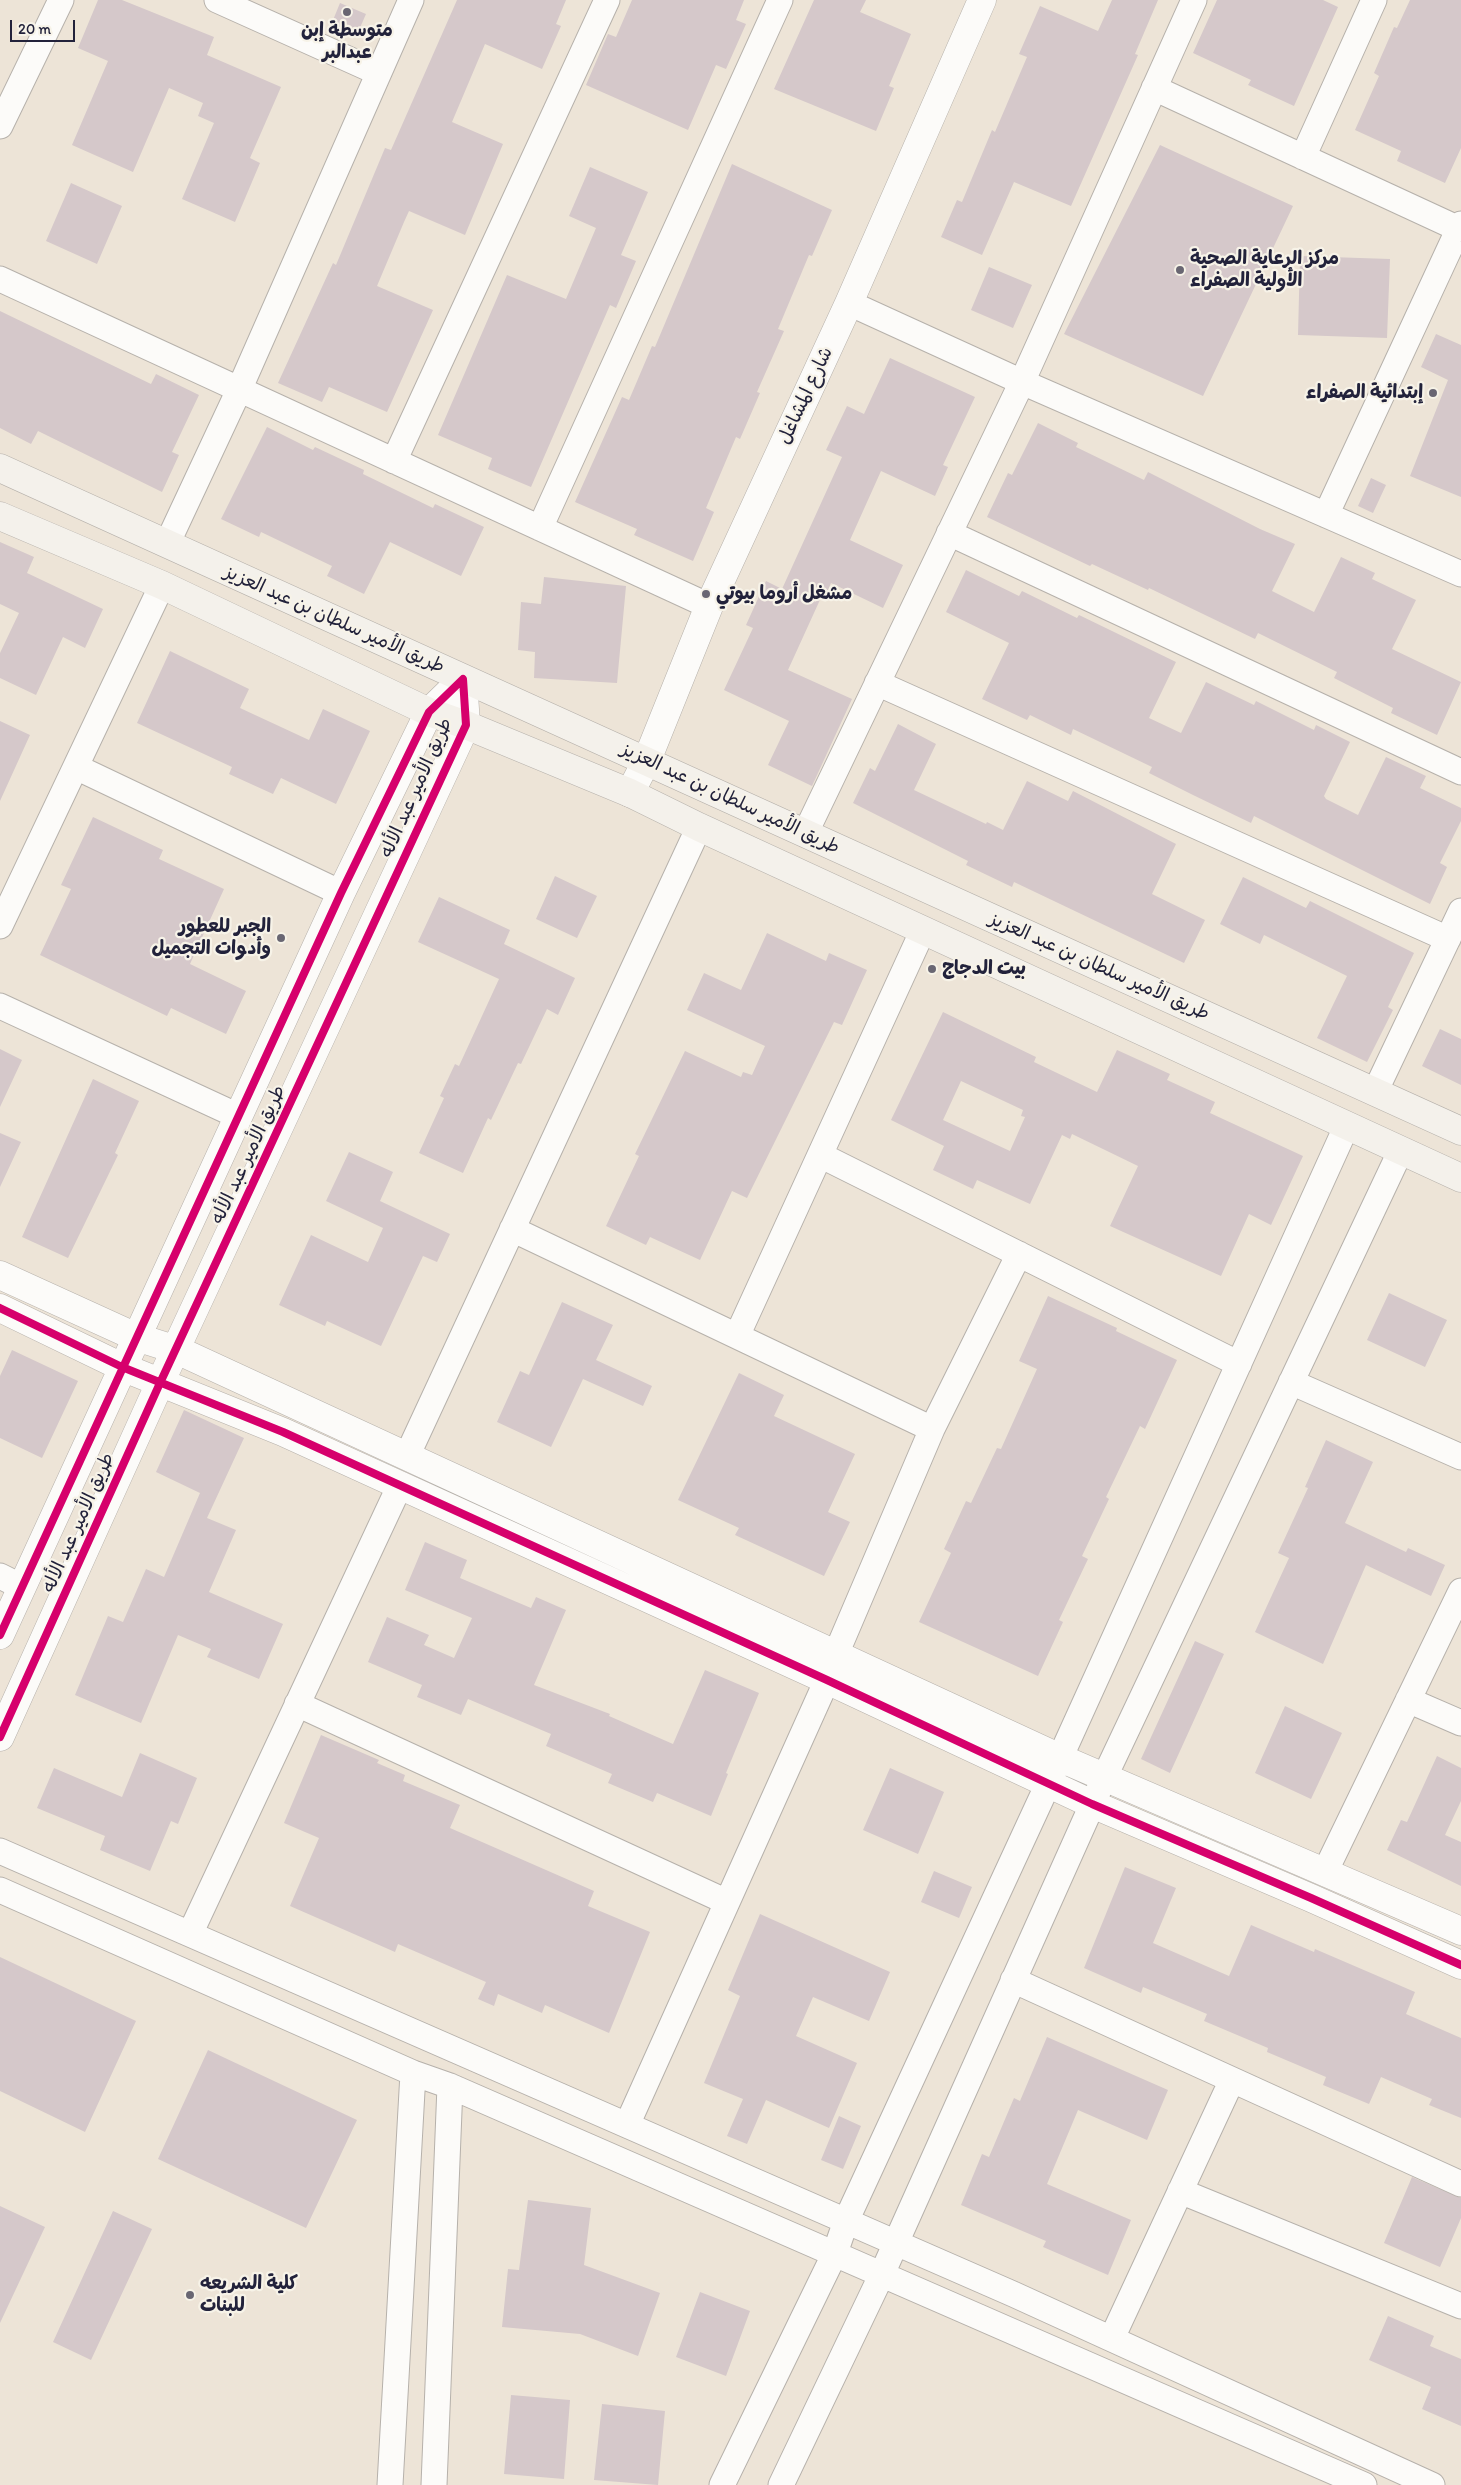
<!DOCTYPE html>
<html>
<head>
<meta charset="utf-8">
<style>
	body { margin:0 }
	#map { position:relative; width:1461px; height:2485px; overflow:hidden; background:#ede4d7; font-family:Itim,sans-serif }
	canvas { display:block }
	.scale { position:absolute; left:10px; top:20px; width:65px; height:22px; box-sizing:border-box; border:2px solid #22223b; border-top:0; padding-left:6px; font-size:15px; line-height:18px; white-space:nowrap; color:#22223b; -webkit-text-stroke:4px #f7f3e8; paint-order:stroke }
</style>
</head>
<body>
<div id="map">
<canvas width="1461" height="2485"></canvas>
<div class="scale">20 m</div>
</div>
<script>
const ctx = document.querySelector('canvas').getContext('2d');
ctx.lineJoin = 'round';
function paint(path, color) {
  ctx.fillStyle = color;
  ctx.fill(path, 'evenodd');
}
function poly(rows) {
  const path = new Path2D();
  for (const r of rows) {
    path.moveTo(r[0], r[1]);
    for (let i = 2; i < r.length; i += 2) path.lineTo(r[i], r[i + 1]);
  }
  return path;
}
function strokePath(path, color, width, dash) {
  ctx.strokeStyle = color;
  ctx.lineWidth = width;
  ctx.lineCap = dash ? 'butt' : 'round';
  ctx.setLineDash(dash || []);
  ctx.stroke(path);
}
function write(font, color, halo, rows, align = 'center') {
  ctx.font = font + ' Itim,"Playpen Sans Arabic",sans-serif';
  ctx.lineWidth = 4.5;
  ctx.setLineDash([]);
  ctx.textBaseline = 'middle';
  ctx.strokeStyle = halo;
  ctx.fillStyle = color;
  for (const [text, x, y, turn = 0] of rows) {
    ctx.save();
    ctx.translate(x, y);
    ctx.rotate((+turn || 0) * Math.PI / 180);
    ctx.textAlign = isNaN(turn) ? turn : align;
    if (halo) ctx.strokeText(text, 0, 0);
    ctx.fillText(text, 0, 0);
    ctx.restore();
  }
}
paint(poly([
	[98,0,122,0,214,37,207,55,281,87,250,158,260,163,235,222,182,199,214,123,198,116,203,103,169,88,133,172,72,145,108,61,78,48],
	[457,0,566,0,556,24,561,26,542,69,485,44,452,122,503,144,465,235,409,211,404,222,377,286,433,310,387,412,329,387,322,402,278,383,333,263,336,265,385,148,391,150],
	[632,0,744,0,736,20,746,24,726,69,716,65,688,130,586,85,608,34,616,37],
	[814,0,866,0,860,12,911,34,889,86,894,88,876,131,774,89],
	[1112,0,1158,0,1135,54,1138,55,1071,206,1014,182,982,255,941,237,957,200,962,202,992,130,995,132,1027,57,1019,54,1040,6,1098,31],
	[1217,0,1323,0,1338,7,1294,106,1248,85,1251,80,1193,53],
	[1410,0,1461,0,1461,148,1445,183,1397,161,1401,151,1355,130,1379,76,1374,73,1394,27,1397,28],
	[340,3,366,14,356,37,331,25],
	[1160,145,1293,206,1203,396,1064,334],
	[732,164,832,210,812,256,809,255,778,329,784,331,757,392,760,393,740,439,736,437,706,508,714,512,693,561,634,535,637,529,575,502,622,397,629,400,652,346,655,347],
	[590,167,648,192,621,255,636,261,616,308,610,305,531,487,488,469,492,458,438,435,507,275,566,299,596,228,569,216],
	[71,183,122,206,97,264,46,241],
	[1300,256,1390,259,1387,338,1298,335],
	[989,267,1032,285,1013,328,971,310],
	[0,311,151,384,156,374,199,395,172,452,179,455,162,492,38,431,31,444,0,428],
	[1436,334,1461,345,1461,497,1410,476,1448,380,1421,367],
	[890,358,975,397,943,465,948,467,935,496,881,471,850,540,903,565,883,608,831,583,827,592,824,591,788,670,852,699,812,786,768,765,789,721,724,690,753,628,746,625,766,581,782,589,842,457,826,450,847,406,864,414],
	[1038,423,1078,443,1076,447,1144,480,1148,472,1260,529,1295,544,1272,591,1314,612,1341,557,1375,573,1372,579,1416,600,1392,649,1461,682,1437,735,1391,713,1393,708,1334,678,1337,672,1258,633,1255,639,1149,588,1148,590,1092,564,1090,566,987,517,1008,473,1012,475],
	[267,427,313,450,315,447,364,470,363,474,433,508,435,504,484,527,461,576,390,542,364,594,327,576,332,566,261,532,259,537,221,519],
	[1371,478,1386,485,1373,513,1358,506],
	[0,542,34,557,27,573,103,609,85,648,63,637,36,695,0,678,0,653,19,613,0,604],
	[966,570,1019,596,1022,591,1077,618,1079,615,1176,662,1149,718,1181,733,1206,682,1254,705,1256,701,1314,730,1316,725,1350,742,1324,796,1326,799,1358,815,1386,757,1426,776,1420,788,1461,808,1461,821,1440,863,1447,867,1430,904,1254,816,1251,823,1193,795,1149,773,1152,767,1073,729,1071,735,1030,715,1027,720,982,699,1009,643,946,612],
	[544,577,626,586,617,683,534,678,535,652,518,650,521,602,541,604],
	[170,651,249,689,240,708,309,740,323,709,370,731,336,804,281,778,273,794,229,774,232,767,137,723],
	[0,721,30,735,0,801],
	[898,724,936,744,914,790,986,824,987,822,1003,830,1027,781,1068,801,1073,791,1176,844,1152,894,1205,920,1184,963,1014,882,1012,887,966,865,968,861,853,803,870,768,875,771],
	[93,817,163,850,159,859,224,889,190,964,246,991,226,1034,171,1008,167,1016,40,955,71,889,61,885],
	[555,876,597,896,577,938,536,919],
	[1243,877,1306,908,1310,901,1414,953,1388,1007,1393,1010,1367,1062,1317,1038,1347,976,1264,935,1260,944,1220,924],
	[439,897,510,930,504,944,575,978,558,1015,547,1009,521,1064,518,1063,491,1120,488,1118,463,1173,419,1153,444,1098,440,1096,455,1064,459,1066,499,979,418,942],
	[767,933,826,961,829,953,867,970,842,1025,834,1022,747,1198,732,1191,700,1260,650,1237,646,1245,606,1226,639,1156,635,1154,685,1051,741,1077,743,1072,752,1075,765,1046,687,1010,704,973,741,990],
	[943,1012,1036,1057,1034,1062,1097,1092,1117,1050,1170,1074,1167,1080,1215,1102,1210,1113,1303,1156,1271,1225,1249,1214,1221,1276,1110,1226,1138,1166,1072,1134,1070,1139,1062,1135,1030,1204,977,1180,973,1189,933,1170,944,1146,891,1120],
	[961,1081,1023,1110,1021,1116,1025,1117,1010,1151,943,1120],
	[1440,1029,1461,1039,1461,1085,1422,1066],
	[0,1049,22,1060,0,1107],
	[93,1079,139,1101,115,1153,118,1155,68,1258,22,1237],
	[0,1133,21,1142,0,1187],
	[349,1152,393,1172,380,1201,450,1234,437,1262,423,1256,381,1346,327,1321,325,1326,279,1305,311,1235,368,1262,383,1228,326,1201],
	[1389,1293,1447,1320,1425,1367,1367,1340],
	[1048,1296,1117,1328,1116,1331,1177,1360,1145,1429,1140,1426,1106,1497,1109,1499,1082,1556,1088,1559,1059,1620,1063,1622,1038,1676,919,1622,951,1553,944,1549,966,1501,971,1503,997,1448,1001,1449,1037,1369,1019,1361],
	[562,1302,613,1325,596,1360,652,1386,643,1406,583,1379,551,1447,497,1422,520,1371,529,1375],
	[12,1350,78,1381,42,1458,0,1438,0,1376],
	[739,1373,784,1395,774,1416,855,1454,828,1512,850,1522,824,1576,735,1535,739,1528,678,1500],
	[184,1410,244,1438,207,1518,236,1530,209,1592,283,1624,259,1679,207,1657,211,1649,178,1635,141,1723,75,1695,108,1616,123,1622,146,1569,164,1577,200,1493,156,1472],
	[1326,1440,1373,1462,1345,1523,1406,1552,1408,1548,1445,1565,1431,1596,1366,1565,1323,1664,1255,1632,1289,1558,1278,1553,1308,1488,1305,1487],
	[425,1542,467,1560,460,1578,531,1608,536,1597,566,1610,534,1685,610,1714,609,1716,673,1744,705,1670,759,1693,726,1773,728,1774,711,1816,657,1793,653,1802,608,1783,612,1774,546,1746,551,1734,468,1699,461,1715,417,1697,422,1685,368,1662,387,1617,429,1635,424,1645,454,1658,472,1618,405,1590],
	[1195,1641,1224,1654,1170,1773,1141,1759],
	[1285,1706,1342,1733,1311,1799,1255,1773],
	[321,1735,379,1760,377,1763,405,1775,403,1781,460,1805,450,1828,594,1891,588,1906,650,1932,609,2033,545,2005,542,2013,498,1994,494,2006,478,1999,486,1982,398,1944,395,1952,290,1906,319,1838,284,1823],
	[140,1753,197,1778,178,1824,171,1821,150,1871,100,1850,105,1836,37,1808,54,1768,122,1797],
	[1437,1756,1461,1768,1461,1801,1445,1835,1461,1842,1461,1886,1387,1850,1401,1820,1407,1822],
	[890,1768,944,1792,918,1854,863,1830],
	[1125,1867,1176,1888,1153,1943,1229,1976,1251,1925,1314,1952,1315,1949,1415,1992,1406,2014,1461,2038,1461,2118,1429,2105,1432,2099,1381,2077,1369,2104,1323,2085,1326,2077,1267,2052,1268,2048,1204,2021,1207,2014,1143,1987,1141,1993,1084,1968],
	[934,1871,972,1887,959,1918,921,1902],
	[760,1914,890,1972,869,2021,813,1997,796,2036,857,2063,829,2128,766,2100,747,2144,727,2136,743,2099,704,2083,740,1996,728,1990],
	[0,1957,136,2021,85,2132,0,2091],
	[1047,2037,1168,2090,1147,2140,1078,2110,1047,2184,1131,2220,1108,2275,1043,2247,1046,2241,961,2205,982,2154,989,2157,1014,2098,1020,2101],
	[208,2050,357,2120,306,2228,158,2159],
	[839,2116,861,2126,843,2169,821,2160],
	[1412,2177,1461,2198,1461,2218,1440,2267,1384,2243],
	[528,2200,591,2208,584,2265,660,2293,638,2356,580,2334,502,2327,508,2269,519,2270],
	[0,2206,45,2227,0,2323],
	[113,2211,152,2229,91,2360,53,2342],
	[700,2292,750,2311,726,2376,676,2357],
	[1388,2316,1434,2336,1430,2346,1461,2359,1461,2426,1422,2409,1431,2387,1369,2360],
	[511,2395,570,2400,564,2479,504,2474],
	[602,2404,665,2411,658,2485,594,2480]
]), '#d5c8ca');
const minor = poly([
	[217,0,377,72],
	[1154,88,1459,229],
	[0,126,61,0],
	[1303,157,1374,0],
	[0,279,709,606],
	[849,303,1022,382,1461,574],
	[394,461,607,0],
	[1326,515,1461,224],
	[540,528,780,0],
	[949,533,1461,772],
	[167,544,239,390,411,0],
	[877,683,1448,939],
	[76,767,341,893],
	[805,834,1022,382,1194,0],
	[0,926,162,585],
	[0,1006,238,1116],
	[1375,1092,1461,911],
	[820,1155,1239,1364],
	[512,1229,932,1429],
	[737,1336,923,930],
	[1291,1382,1461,1457],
	[407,1456,699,827],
	[0,1576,22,1587],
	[836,1654,932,1429,1019,1254],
	[1408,1700,1461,1723],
	[297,1704,727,1902],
	[0,1851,1013,2294,1432,2485],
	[1325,1872,1461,1591],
	[0,1890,413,2073,450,2086,1364,2485],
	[190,1934,400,1485],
	[1013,1980,1461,2184],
	[627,2125,827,1680],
	[1180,2191,1461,2306],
	[1112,2338,1232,2080],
	[390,2485,413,2073],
	[434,2485,450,2086],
	[722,2485,835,2253,846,2221,1060,1758,1347,1125],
	[781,2485,882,2274,1105,1776,1401,1150]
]);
const tertiary = poly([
	[630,793,647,760,709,606,849,303,982,0],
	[0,1275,136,1337,177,1350,1060,1758,1461,1931],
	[0,1308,122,1367,283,1432,827,1680,1092,1804,1311,1898,1461,1965],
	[0,1635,341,893,429,712,463,679,466,725,160,1383,0,1737]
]);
const secondary = poly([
	[0,468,1461,1131],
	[0,516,162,585,429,712,466,725,630,793,699,827,1461,1178]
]);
strokePath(minor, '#b6b1ab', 27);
strokePath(tertiary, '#b6b1ab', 29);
strokePath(secondary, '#b6b1ab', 29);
strokePath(minor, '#fcfbf9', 25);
strokePath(tertiary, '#fcfbf9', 28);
strokePath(secondary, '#f4f1eb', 28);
strokePath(poly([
	[0,1308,122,1367,283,1432,827,1680,1092,1804,1311,1898,1461,1965],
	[0,1635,341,893,429,712,463,679,466,725,160,1383,0,1737]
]), '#d6006c', 8);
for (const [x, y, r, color] of [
	[347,12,5,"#696672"],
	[1180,270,5,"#696672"],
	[1433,393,5,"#696672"],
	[706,594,5,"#696672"],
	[281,938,5,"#696672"],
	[932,969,5,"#696672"],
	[190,2295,5,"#696672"]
]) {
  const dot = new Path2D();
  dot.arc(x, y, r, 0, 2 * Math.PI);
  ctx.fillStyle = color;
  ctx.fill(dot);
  strokePath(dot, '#f7f3e8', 2);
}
write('bold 19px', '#22223b', '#f7f3e8', [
	["متوسطة إبن",347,31,"center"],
	["عبدالبر",347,53,"center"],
	["مركز الرعاية الصحية",1190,259],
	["الأولية الصفراء",1190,281],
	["إبتدائية الصفراء",1423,393,"right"],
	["مشغل أروما بيوتي",716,594],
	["الجبر للعطور",271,927,"right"],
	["وأدوات التجميل",271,949,"right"],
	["بيت الدجاج",942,969],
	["كلية الشريعه",200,2284],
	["للبنات",200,2306]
], 'left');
write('19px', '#22223b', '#f7f3e8', [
	["شارع المشاغل",806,396,-65],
	["طريق الأمير سلطان بن عبد العزيز",334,620,24],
	["طريق الأمير عبد الأله",417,788,-66],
	["طريق الأمير سلطان بن عبد العزيز",730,799,25],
	["طريق الأمير سلطان بن عبد العزيز",1099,967,24],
	["طريق الأمير عبد الأله",249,1155,-65],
	["طريق الأمير عبد الأله",79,1523,-66]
]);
</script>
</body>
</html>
